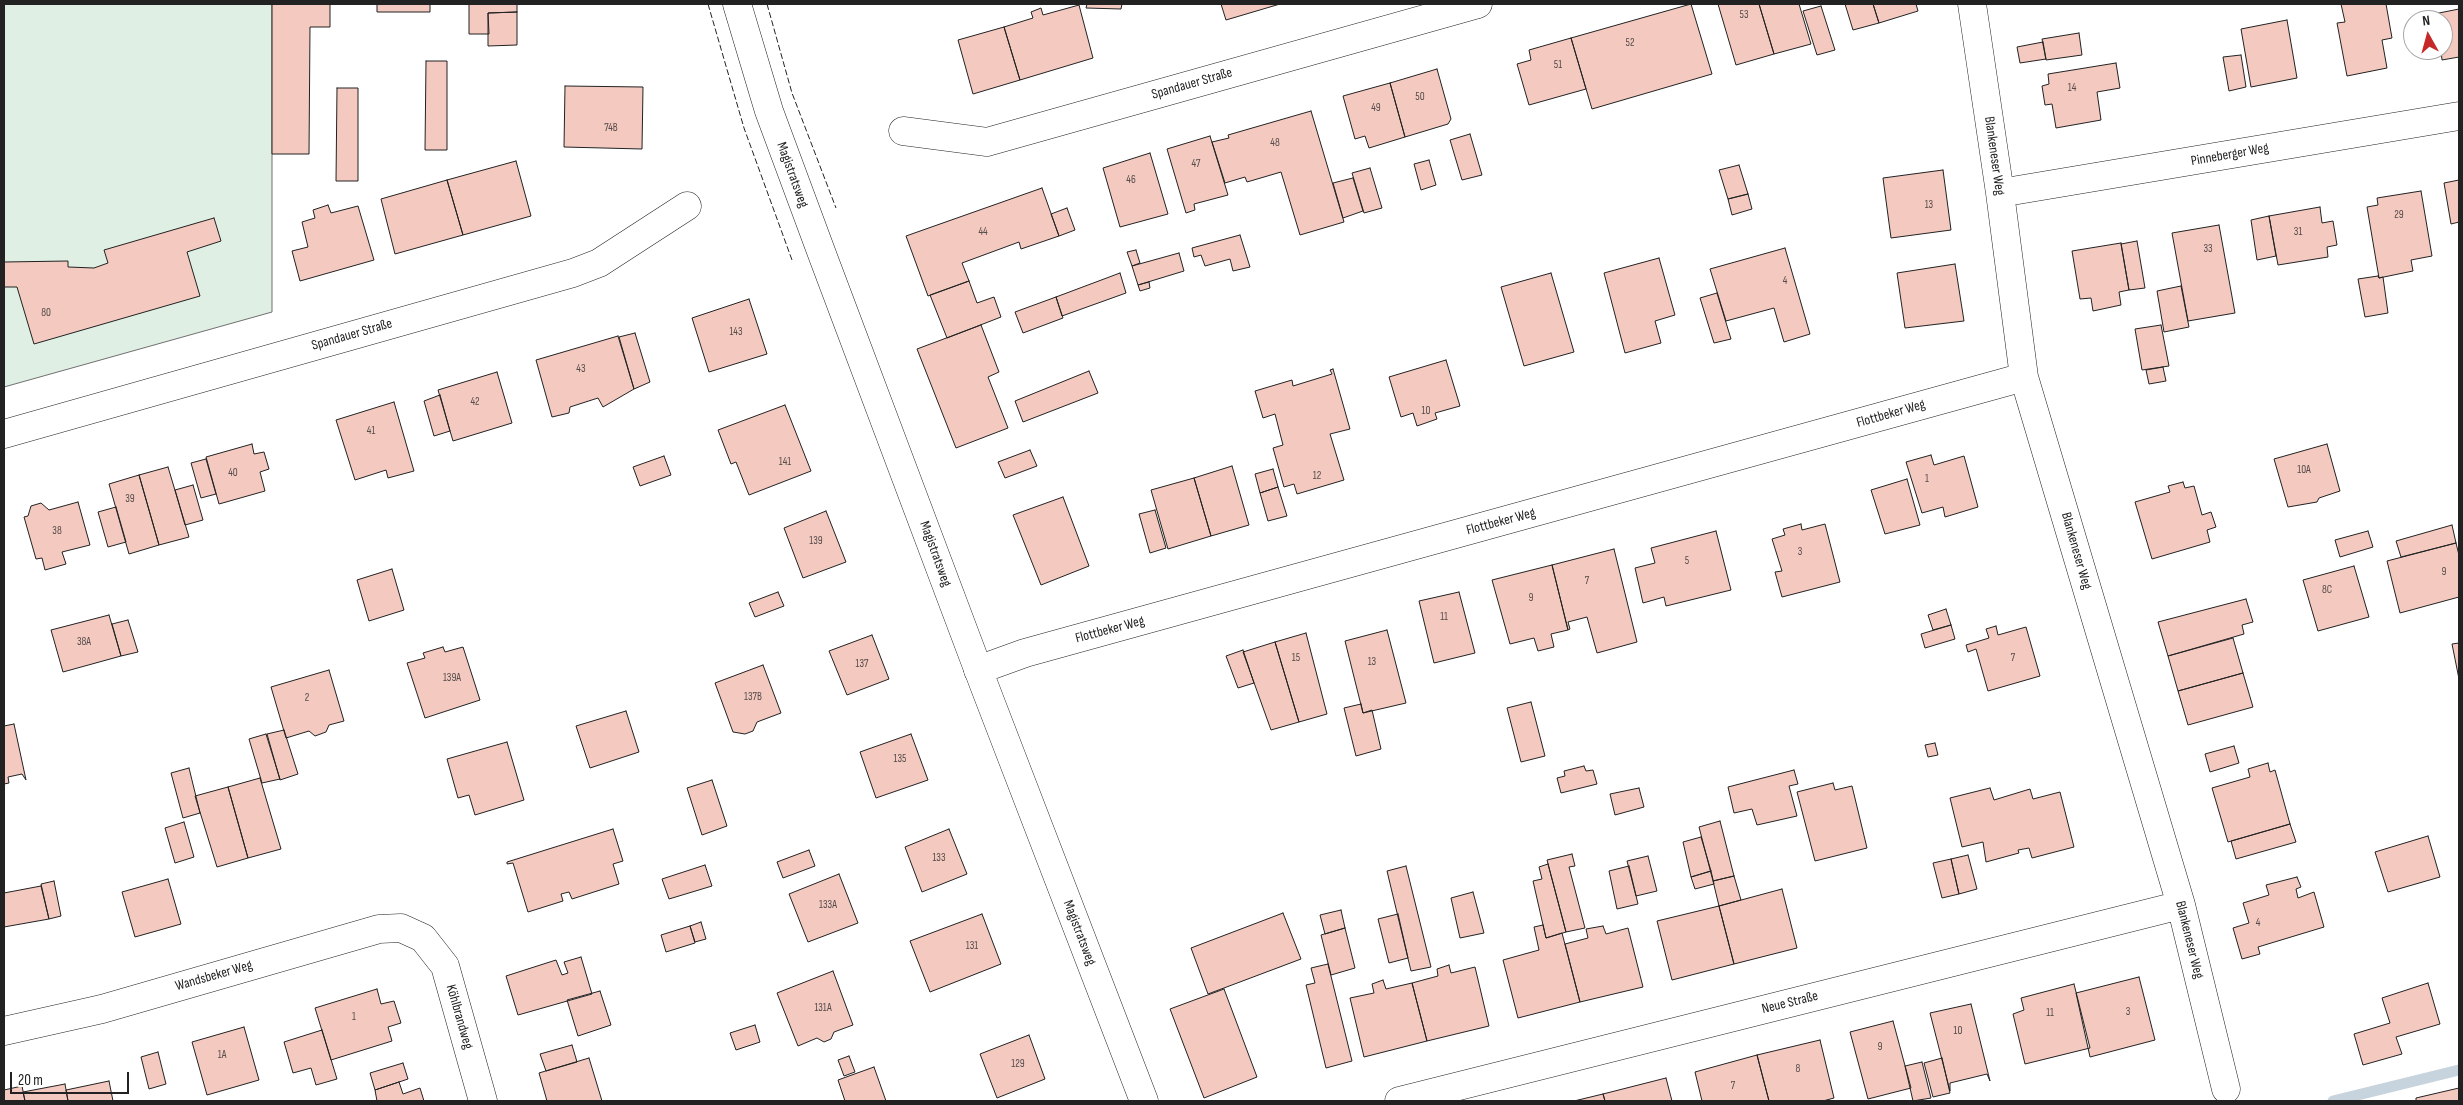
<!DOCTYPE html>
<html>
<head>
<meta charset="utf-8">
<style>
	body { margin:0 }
	#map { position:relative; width:2463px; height:1105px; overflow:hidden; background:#fff; font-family:"Sofia Sans Condensed",sans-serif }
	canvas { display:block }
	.frame { position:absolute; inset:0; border:5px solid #222; pointer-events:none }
	.north { position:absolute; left:2403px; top:10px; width:50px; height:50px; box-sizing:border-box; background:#fff; border:1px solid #a7a7a7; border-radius:50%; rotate:353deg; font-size:14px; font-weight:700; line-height:20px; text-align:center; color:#222 }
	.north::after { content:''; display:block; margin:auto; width:18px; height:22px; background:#c62828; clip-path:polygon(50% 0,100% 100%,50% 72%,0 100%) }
	.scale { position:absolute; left:10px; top:1072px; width:119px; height:22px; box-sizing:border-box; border:2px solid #222; border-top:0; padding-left:6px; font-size:15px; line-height:18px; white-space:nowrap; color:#222; -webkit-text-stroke:4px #fff; paint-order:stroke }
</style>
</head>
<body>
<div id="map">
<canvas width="2463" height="1105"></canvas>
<div class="frame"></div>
<div class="north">N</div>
<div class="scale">20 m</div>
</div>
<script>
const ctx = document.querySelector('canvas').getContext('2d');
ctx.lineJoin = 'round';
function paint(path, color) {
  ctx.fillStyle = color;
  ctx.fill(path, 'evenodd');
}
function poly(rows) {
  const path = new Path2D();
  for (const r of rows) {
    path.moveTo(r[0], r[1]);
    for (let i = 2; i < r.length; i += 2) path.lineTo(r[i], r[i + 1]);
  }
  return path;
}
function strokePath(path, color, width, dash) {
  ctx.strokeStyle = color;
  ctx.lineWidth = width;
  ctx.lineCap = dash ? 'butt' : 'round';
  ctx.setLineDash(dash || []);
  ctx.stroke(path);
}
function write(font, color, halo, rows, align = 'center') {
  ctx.font = font + ' "Sofia Sans Condensed",sans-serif';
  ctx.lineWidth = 4;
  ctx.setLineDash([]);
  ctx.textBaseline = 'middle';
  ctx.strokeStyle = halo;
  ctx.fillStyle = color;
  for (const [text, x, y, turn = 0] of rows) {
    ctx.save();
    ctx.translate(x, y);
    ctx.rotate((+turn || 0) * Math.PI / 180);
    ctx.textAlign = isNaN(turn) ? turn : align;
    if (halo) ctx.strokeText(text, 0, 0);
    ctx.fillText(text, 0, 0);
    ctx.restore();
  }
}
const green = poly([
	[4,4,272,4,272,312,4,387,4,4]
]);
paint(green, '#e0efe3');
strokePath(green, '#6f6f6f', 1);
strokePath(poly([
	[2333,1101,2459,1070]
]), '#c7d3dd', 11);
const building = poly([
	[272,4,330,4,330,27,310,27,309,154,272,154,272,4],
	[377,4,430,4,430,12,377,12,377,4],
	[469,4,517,4,517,12,488,13,489,34,469,34,469,4],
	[1087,4,1122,4,1121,9,1086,8,1087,4],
	[1221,4,1280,4,1226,20,1221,4],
	[1691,4,1712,74,1592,109,1571,38,1691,4],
	[1718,4,1759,4,1774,54,1736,65,1718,4],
	[1759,4,1799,4,1811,44,1774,54,1759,4],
	[1845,4,1873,4,1879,23,1853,30,1845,4],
	[1873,4,1916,4,1918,11,1879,23,1873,4],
	[2341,4,2386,4,2392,38,2382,40,2387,68,2347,76,2337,23,2345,22,2341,4],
	[1079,5,1093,58,1020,80,1004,27,1033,18,1031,12,1041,8,1043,15,1079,5],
	[1821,6,1835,50,1817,55,1803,11,1821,6],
	[2459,9,2459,57,2442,60,2441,50,2443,50,2443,20,2435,20,2434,14,2459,9],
	[517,12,517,45,488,46,488,13,517,12],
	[2287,20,2297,78,2251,87,2241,29,2287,20],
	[1004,27,1020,80,973,94,958,40,1004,27],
	[2079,33,2082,55,2046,60,2042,39,2079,33],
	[1571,38,1586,89,1529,105,1517,64,1531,60,1529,50,1571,38],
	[2043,42,2046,59,2020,63,2017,47,2043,42],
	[2241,55,2246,87,2229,91,2223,57,2241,55],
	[426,61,447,61,447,150,425,150,426,61],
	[2116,63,2120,88,2097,92,2101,120,2056,128,2052,104,2045,105,2042,86,2049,84,2048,74,2116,63],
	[1437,69,1451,119,1448,124,1405,137,1390,83,1437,69],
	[1390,83,1405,137,1369,148,1365,136,1355,139,1343,96,1390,83],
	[565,86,643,87,642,149,564,147,565,86],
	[337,88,358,88,358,181,336,181,337,88],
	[1311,111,1344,222,1300,235,1281,172,1247,182,1245,177,1225,183,1212,142,1229,138,1228,135,1311,111],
	[1470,134,1482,175,1462,180,1450,140,1470,134],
	[1210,136,1228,195,1194,204,1195,210,1186,213,1167,149,1210,136],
	[1150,153,1168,214,1120,227,1103,168,1150,153],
	[1429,160,1436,185,1421,190,1414,164,1429,160],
	[516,161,531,216,463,235,447,180,516,161],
	[1739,165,1748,194,1728,199,1719,170,1739,165],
	[1370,168,1382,208,1364,213,1352,173,1370,168],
	[1943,170,1951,230,1891,238,1883,178,1943,170],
	[1353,178,1363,211,1343,218,1333,183,1353,178],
	[447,180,463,235,395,254,381,199,447,180],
	[2459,180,2459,222,2451,224,2444,183,2459,180],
	[1042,188,1059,236,1021,249,1019,242,962,263,969,281,928,296,906,236,1042,188],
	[2421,191,2432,256,2411,260,2413,271,2379,278,2367,207,2378,205,2377,198,2421,191],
	[1748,194,1752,209,1732,215,1728,199,1748,194],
	[328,205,331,213,358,206,374,260,300,281,292,251,308,247,302,222,315,218,313,210,328,205],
	[2320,207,2322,223,2333,221,2337,245,2327,247,2328,257,2278,265,2269,216,2320,207],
	[1067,208,1075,230,1059,236,1051,214,1067,208],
	[2269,216,2276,256,2257,260,2251,220,2269,216],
	[214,218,221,241,187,252,200,296,34,344,17,287,4,287,4,262,68,261,68,267,94,268,108,263,104,250,214,218],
	[2219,225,2235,313,2188,321,2172,233,2219,225],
	[1240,235,1250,267,1233,271,1230,259,1205,266,1201,255,1194,257,1192,248,1240,235],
	[2137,241,2145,288,2129,290,2121,244,2137,241],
	[2121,243,2129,290,2119,292,2121,305,2093,311,2091,298,2080,299,2072,251,2121,243],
	[1785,248,1810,334,1784,342,1774,308,1726,321,1710,269,1785,248],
	[1136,250,1140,263,1132,266,1127,252,1136,250],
	[1179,253,1184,271,1138,285,1132,266,1179,253],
	[1659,258,1675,315,1655,321,1661,343,1625,353,1604,273,1659,258],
	[1955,264,1964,321,1905,328,1897,273,1955,264],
	[1120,273,1126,293,1062,316,1056,297,1120,273],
	[1551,273,1574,352,1524,366,1501,287,1551,273],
	[2378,276,2379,278,2383,277,2388,313,2365,317,2358,279,2378,276],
	[969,281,977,303,994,297,1001,317,947,338,930,295,969,281],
	[1149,282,1150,288,1140,291,1138,285,1149,282],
	[2181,286,2189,327,2164,332,2157,291,2181,286],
	[1717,293,1731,339,1714,343,1700,298,1717,293],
	[1056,297,1063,318,1023,333,1015,312,1056,297],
	[749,299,767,354,709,372,692,318,749,299],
	[981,325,999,372,988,377,1008,428,956,448,917,349,981,325],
	[2161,325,2169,366,2142,370,2135,329,2161,325],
	[635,333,650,382,634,389,619,337,635,333],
	[618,336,634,389,603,407,598,398,570,407,569,413,552,417,536,360,618,336],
	[1446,360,1460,406,1435,413,1437,419,1417,426,1413,413,1401,417,1389,377,1446,360],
	[2163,367,2166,381,2149,384,2146,370,2163,367],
	[1333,369,1350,429,1330,434,1344,480,1297,494,1294,484,1284,487,1273,448,1283,445,1275,414,1263,418,1255,391,1292,380,1293,386,1332,374,1330,370,1333,369],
	[1089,371,1098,393,1023,422,1015,401,1089,371],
	[497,372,512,423,453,441,438,390,497,372],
	[440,395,450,431,434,436,424,401,440,395],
	[394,402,414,471,388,478,386,470,355,480,336,420,394,402],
	[785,405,811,471,749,495,736,462,731,464,718,430,785,405],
	[252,444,254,454,264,452,269,469,260,472,265,491,219,504,206,457,252,444],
	[2327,444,2340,491,2319,498,2317,502,2288,507,2274,459,2327,444],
	[1030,450,1037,466,1005,478,998,462,1030,450],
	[1931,455,1934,465,1964,456,1978,507,1945,517,1943,507,1922,513,1906,462,1931,455],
	[664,456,671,475,640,486,633,467,664,456],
	[206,459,216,494,201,498,191,463,206,459],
	[1232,466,1249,525,1211,536,1194,478,1232,466],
	[168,467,189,537,159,545,139,475,168,467],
	[1273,469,1278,487,1260,493,1255,474,1273,469],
	[139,475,159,545,129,554,109,484,139,475],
	[1194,478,1211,536,1168,549,1151,490,1194,478],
	[1907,479,1920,525,1885,534,1871,490,1907,479],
	[2183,482,2185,488,2194,486,2202,515,2211,512,2216,527,2207,530,2210,542,2152,559,2135,502,2170,492,2168,486,2183,482],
	[193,485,203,520,185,525,175,490,193,485],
	[1278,487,1287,516,1268,521,1260,493,1278,487],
	[1063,497,1089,566,1041,585,1013,515,1063,497],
	[78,502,90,545,62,552,66,564,45,570,42,558,36,559,24,517,28,516,31,506,41,503,49,510,78,502],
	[116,507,126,542,108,547,98,512,116,507],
	[1155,510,1166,548,1150,553,1139,514,1155,510],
	[826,511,846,562,803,578,784,528,826,511],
	[1801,524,1802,530,1825,524,1840,582,1782,597,1775,572,1782,571,1772,539,1785,535,1783,529,1801,524],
	[2452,525,2456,543,2401,557,2396,541,2452,525],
	[1716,531,1731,590,1666,606,1664,597,1643,603,1635,568,1655,563,1651,548,1716,531],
	[2368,531,2373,547,2340,557,2335,540,2368,531],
	[2456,543,2459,555,2459,597,2400,613,2387,561,2456,543],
	[1614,549,1637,642,1597,653,1587,617,1568,622,1570,629,1568,630,1552,565,1614,549],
	[1552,565,1568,630,1551,634,1554,647,1538,651,1534,638,1510,644,1492,580,1552,565],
	[2354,566,2369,617,2318,631,2303,580,2354,566],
	[392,569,404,610,369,621,357,580,392,569],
	[778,592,784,606,755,617,749,603,778,592],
	[1459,592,1475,653,1434,663,1419,601,1459,592],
	[2246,599,2253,622,2242,625,2244,634,2168,656,2158,622,2246,599],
	[1946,609,1951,625,1933,630,1928,615,1946,609],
	[109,615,121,656,63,672,51,630,109,615],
	[128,620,138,652,121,656,112,624,128,620],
	[1951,625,1955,639,1925,648,1921,634,1951,625],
	[1996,626,1998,635,2026,627,2040,676,1988,691,1976,649,1968,652,1966,645,1989,638,1986,629,1996,626],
	[1387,630,1406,703,1363,713,1345,641,1387,630],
	[1306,633,1327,714,1299,722,1275,642,1306,633],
	[872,635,889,679,847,695,829,651,872,635],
	[2233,638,2243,673,2178,691,2168,656,2233,638],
	[1275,642,1299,722,1271,730,1243,652,1275,642],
	[2459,643,2459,679,2452,644,2459,643],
	[443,647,445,652,463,647,480,700,425,718,407,663,425,658,423,653,443,647],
	[1243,650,1254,683,1238,688,1226,656,1243,650],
	[763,665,781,713,757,722,753,731,745,734,733,732,715,683,763,665],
	[329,670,344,721,329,725,326,732,315,736,309,731,286,738,271,687,329,670],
	[2243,673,2253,707,2188,725,2178,691,2243,673],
	[1531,702,1545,756,1521,762,1507,708,1531,702],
	[1361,704,1363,713,1372,710,1381,749,1356,756,1344,708,1361,704],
	[626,711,639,752,590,768,576,726,626,711],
	[14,724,26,780,22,774,8,777,9,783,4,784,4,726,14,724],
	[284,730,298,774,280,780,267,734,284,730],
	[266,734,280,779,262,783,249,739,266,734],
	[911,734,928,780,876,798,860,752,911,734],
	[507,742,524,800,475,815,469,795,458,798,447,759,507,742],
	[1935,743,1938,755,1928,757,1925,745,1935,743],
	[2234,746,2239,763,2210,772,2205,754,2234,746],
	[2268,763,2270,772,2275,770,2290,824,2228,842,2212,788,2250,777,2248,769,2268,763],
	[1584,766,1586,771,1593,770,1597,784,1561,793,1557,778,1565,776,1564,771,1584,766],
	[189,768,200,813,183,818,171,773,189,768],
	[1794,770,1798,784,1789,786,1797,816,1757,825,1752,809,1734,813,1728,787,1794,770],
	[260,778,281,849,248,858,228,787,260,778],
	[712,780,727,826,702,835,687,788,712,780],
	[1833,783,1835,790,1852,786,1867,848,1815,861,1797,792,1833,783],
	[228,787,248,858,217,867,195,796,228,787],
	[1639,788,1644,807,1615,815,1610,794,1639,788],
	[1990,788,1994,800,2030,789,2033,799,2060,792,2074,847,2032,858,2029,848,2018,850,2019,853,1986,862,1983,842,1962,847,1950,798,1990,788],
	[1720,821,1734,876,1713,881,1699,827,1720,821],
	[184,822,194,857,175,863,165,828,184,822],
	[2290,824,2296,842,2236,859,2231,841,2290,824],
	[613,829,623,861,613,864,619,884,572,899,569,892,561,894,563,901,528,912,513,863,507,864,507,862,613,829],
	[949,829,967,874,922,892,905,847,949,829],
	[2428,836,2440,877,2388,892,2375,852,2428,836],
	[1701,837,1711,871,1691,877,1683,842,1701,837],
	[809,850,815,866,783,878,777,862,809,850],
	[1572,854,1575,866,1569,867,1585,928,1566,932,1547,860,1572,854],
	[1968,855,1977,889,1959,894,1951,859,1968,855],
	[1648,856,1657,891,1636,896,1627,861,1648,856],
	[1951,859,1959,894,1942,898,1933,863,1951,859],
	[1548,864,1566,932,1546,938,1533,881,1542,879,1539,867,1548,864],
	[705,865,712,886,669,899,662,879,705,865],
	[1406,866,1431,967,1411,971,1387,871,1406,866],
	[1629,866,1638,904,1617,909,1609,871,1629,866],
	[1711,871,1714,884,1695,889,1691,877,1711,871],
	[839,874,858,923,808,942,789,894,839,874],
	[1734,876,1741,900,1719,906,1713,881,1734,876],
	[2297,877,2301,887,2296,889,2298,898,2314,892,2324,927,2258,947,2260,954,2242,959,2233,928,2249,923,2243,903,2269,895,2266,885,2297,877],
	[168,879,181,924,135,937,122,892,168,879],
	[54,881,61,916,49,919,41,884,54,881],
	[41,886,49,919,4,927,4,893,41,886],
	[1782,889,1797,948,1734,964,1719,906,1782,889],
	[1473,892,1484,933,1460,938,1451,898,1473,892],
	[1719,906,1734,964,1672,980,1657,921,1719,906],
	[1341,910,1345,928,1325,934,1320,915,1341,910],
	[1283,913,1301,959,1208,994,1191,948,1283,913],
	[982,914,1001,964,930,992,910,941,982,914],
	[1398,914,1408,958,1389,963,1378,919,1398,914],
	[701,922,706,939,695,942,690,926,701,922],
	[1543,925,1546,938,1562,933,1580,1002,1518,1018,1503,960,1539,950,1534,927,1543,925],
	[690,926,695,943,666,952,661,935,690,926],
	[1603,926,1606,934,1628,928,1643,987,1580,1002,1565,944,1588,938,1586,929,1603,926],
	[1345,928,1355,968,1331,975,1321,935,1345,928],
	[581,957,592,994,518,1015,506,976,556,960,562,975,568,973,564,962,581,957],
	[1328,964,1352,1061,1326,1068,1306,985,1315,983,1311,968,1328,964],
	[1449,965,1451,973,1475,967,1489,1026,1427,1041,1412,983,1438,976,1437,969,1449,965],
	[833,971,853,1025,834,1032,831,1039,824,1042,817,1038,798,1046,777,993,833,971],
	[2139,977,2155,1040,2090,1057,2076,993,2139,977],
	[1383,980,1386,989,1412,983,1427,1041,1364,1057,1350,998,1374,993,1372,984,1383,980],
	[2428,983,2440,1024,2396,1037,2402,1054,2363,1065,2354,1034,2390,1023,2382,998,2428,983],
	[2074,984,2090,1048,2025,1064,2013,1014,2024,1010,2021,998,2074,984],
	[377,989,381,1004,394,1001,401,1023,388,1027,392,1041,331,1060,315,1008,377,989],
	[1224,989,1257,1077,1204,1098,1170,1009,1224,989],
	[600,991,611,1025,578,1036,567,1000,600,991],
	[1971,1004,1990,1081,1987,1074,1950,1083,1950,1091,1930,1013,1971,1004],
	[1893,1021,1911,1088,1868,1099,1850,1032,1893,1021],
	[755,1025,760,1042,736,1050,730,1033,755,1025],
	[244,1027,259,1080,207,1095,192,1042,244,1027],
	[322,1030,337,1079,316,1085,311,1068,293,1073,284,1042,322,1030],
	[1029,1035,1045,1079,997,1098,980,1054,1029,1035],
	[1820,1040,1834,1098,1823,1101,1769,1101,1757,1055,1820,1040],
	[572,1045,577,1062,546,1071,540,1054,572,1045],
	[158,1052,166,1084,149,1089,141,1057,158,1052],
	[1757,1055,1769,1101,1702,1101,1695,1072,1757,1055],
	[849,1056,855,1072,844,1076,838,1060,849,1056],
	[589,1058,602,1101,547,1101,539,1073,589,1058],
	[1942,1058,1950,1093,1933,1097,1924,1063,1942,1058],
	[1922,1062,1931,1098,1913,1101,1905,1066,1922,1062],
	[403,1063,408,1079,375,1090,370,1073,403,1063],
	[874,1067,886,1101,845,1101,838,1080,874,1067],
	[1666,1078,1672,1101,1605,1101,1603,1094,1666,1078],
	[109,1081,113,1101,68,1101,66,1090,109,1081],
	[399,1082,403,1094,420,1088,424,1101,377,1101,375,1090,399,1082],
	[65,1084,68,1101,25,1101,23,1092,65,1084],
	[22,1086,25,1101,4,1101,4,1090,22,1086],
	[2459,1088,2459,1101,2416,1101,2416,1098,2459,1088],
	[1603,1094,1605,1101,1574,1101,1603,1094]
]);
paint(building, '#f3c9c0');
strokePath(building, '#222', 1);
const minor = poly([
	[1972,4,2000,193,2024,377,2181,905,2226,1089],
	[903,131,987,142,1478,4],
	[2000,193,2459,116],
	[4,434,573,273,599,263,687,206],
	[978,670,1025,653,2024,377],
	[4,1031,102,1009,379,929,401,928,423,938,445,966,483,1101],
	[1399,1101,2181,905]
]);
const tertiary = poly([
	[737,4,769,111,822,254,984,685,1144,1101]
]);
strokePath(minor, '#222', 29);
strokePath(tertiary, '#222', 29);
strokePath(minor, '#fff', 28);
strokePath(tertiary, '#fff', 28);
strokePath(poly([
	[708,4,744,128,792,260],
	[767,4,792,93,836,208]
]), '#222', 1, [6, 2.5]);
write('11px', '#564c4a', null, [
	["53",1744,15],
	["52",1630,43],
	["51",1558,65],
	["14",2072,88],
	["50",1420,97],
	["49",1376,108],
	["74B",611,128],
	["48",1275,143],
	["47",1196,164],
	["46",1131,180],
	["13",1929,205],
	["29",2399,215],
	["44",983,232],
	["31",2298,232],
	["33",2208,249],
	["4",1785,281],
	["80",46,313],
	["143",736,332],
	["43",581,369],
	["42",475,402],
	["10",1426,411],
	["41",371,431],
	["141",785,462],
	["10A",2304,470],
	["40",233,473],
	["12",1317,476],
	["1",1927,479],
	["39",130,499],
	["38",57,531],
	["139",816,541],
	["3",1800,552],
	["5",1687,561],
	["9",2444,572],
	["7",1587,581],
	["8C",2327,590],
	["9",1531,598],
	["11",1444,617],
	["38A",84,642],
	["15",1296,658],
	["7",2013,658],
	["13",1372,662],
	["137",862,664],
	["139A",452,678],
	["137B",753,697],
	["2",307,698],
	["135",900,759],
	["133",939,858],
	["133A",828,905],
	["4",2258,923],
	["131",972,946],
	["131A",823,1008],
	["3",2128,1012],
	["11",2050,1013],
	["1",354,1017],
	["10",1958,1031],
	["9",1880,1047],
	["1A",222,1055],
	["129",1018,1064],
	["8",1798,1069],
	["7",1733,1086]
]);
write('14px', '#222', '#fff', [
	["Spandauer Straße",1192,84,-16],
	["Pinneberger Weg",2230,155,-10],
	["Blankeneser Weg",1994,156,82],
	["Magistratsweg",792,175,70],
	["Spandauer Straße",352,335,-16],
	["Flottbeker Weg",1891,414,-16],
	["Flottbeker Weg",1501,522,-15],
	["Blankeneser Weg",2076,551,74],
	["Magistratsweg",935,554,70],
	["Flottbeker Weg",1110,630,-15],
	["Magistratsweg",1079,933,69],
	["Blankeneser Weg",2189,940,76],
	["Wandsbeker Weg",214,976,-16],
	["Neue Straße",1790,1003,-14],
	["Köhlbrandweg",459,1017,74]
]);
</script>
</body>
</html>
